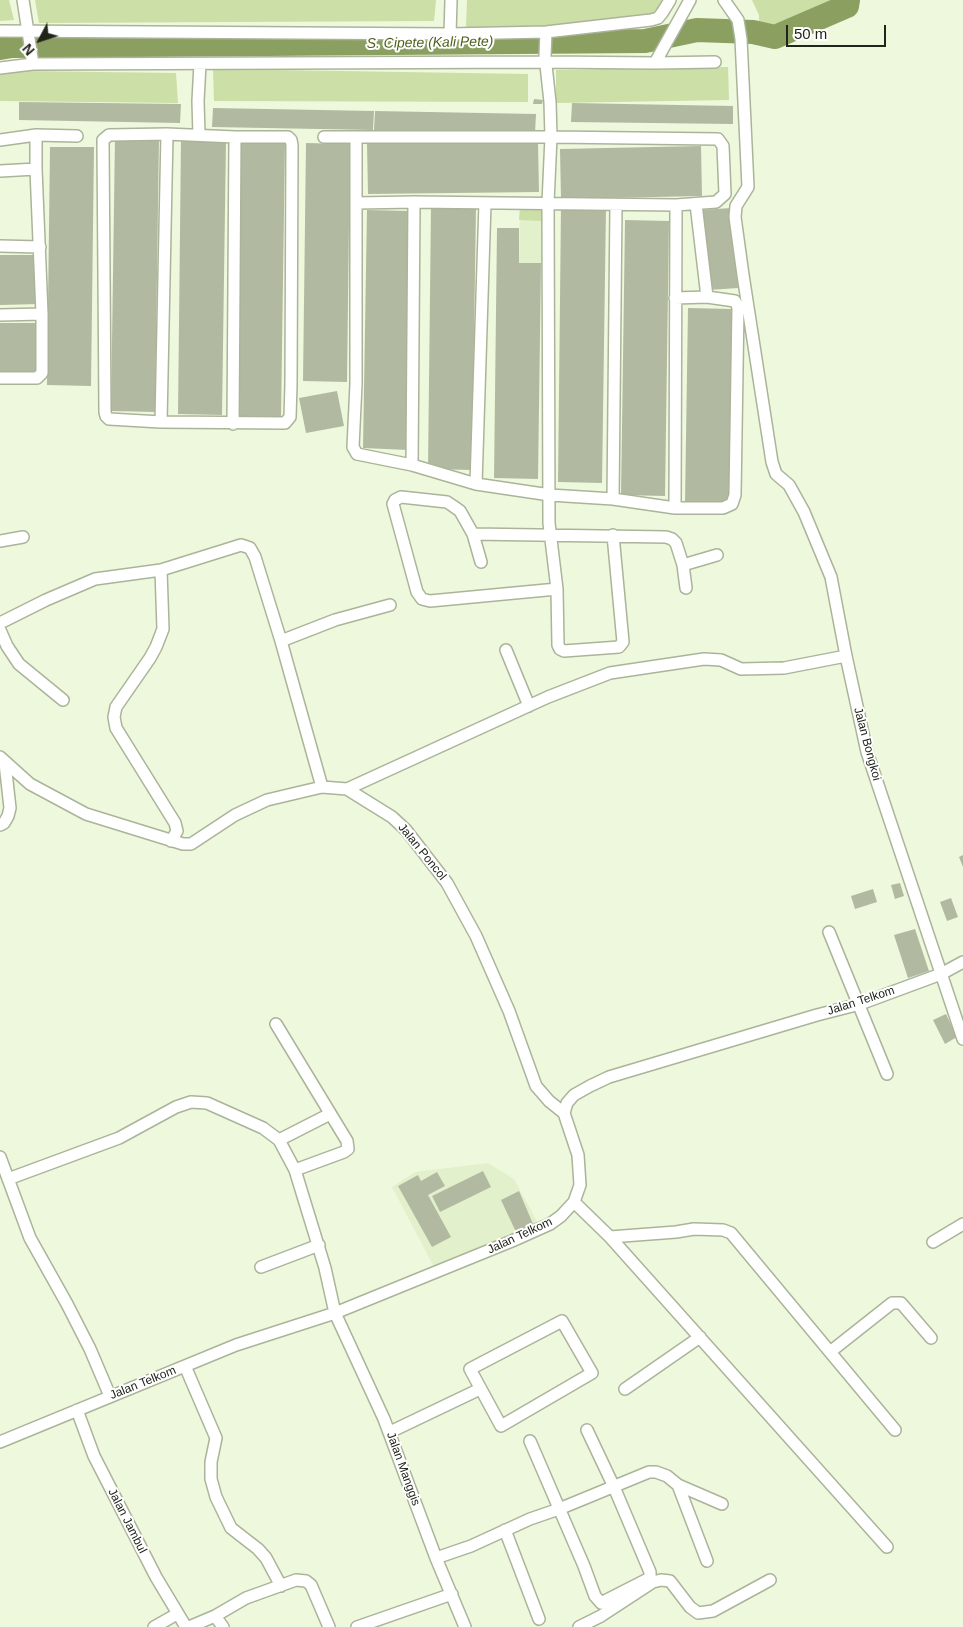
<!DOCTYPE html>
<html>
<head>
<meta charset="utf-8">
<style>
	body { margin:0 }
	#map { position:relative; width:963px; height:1627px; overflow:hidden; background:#eef8dc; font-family:Arial,sans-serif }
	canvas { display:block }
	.north { position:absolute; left:15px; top:15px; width:50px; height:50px; -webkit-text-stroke:4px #fff; paint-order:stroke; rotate:230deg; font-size:14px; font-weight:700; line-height:20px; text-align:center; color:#21241a }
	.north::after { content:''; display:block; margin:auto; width:18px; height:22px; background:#21241a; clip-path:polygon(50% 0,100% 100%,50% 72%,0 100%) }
	.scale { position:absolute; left:786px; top:25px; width:100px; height:22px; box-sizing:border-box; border:2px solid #21241a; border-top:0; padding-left:6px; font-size:15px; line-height:18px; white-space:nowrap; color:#21241a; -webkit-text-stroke:4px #fff; paint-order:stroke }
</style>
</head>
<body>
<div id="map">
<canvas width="963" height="1627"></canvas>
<div class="north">N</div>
<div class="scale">50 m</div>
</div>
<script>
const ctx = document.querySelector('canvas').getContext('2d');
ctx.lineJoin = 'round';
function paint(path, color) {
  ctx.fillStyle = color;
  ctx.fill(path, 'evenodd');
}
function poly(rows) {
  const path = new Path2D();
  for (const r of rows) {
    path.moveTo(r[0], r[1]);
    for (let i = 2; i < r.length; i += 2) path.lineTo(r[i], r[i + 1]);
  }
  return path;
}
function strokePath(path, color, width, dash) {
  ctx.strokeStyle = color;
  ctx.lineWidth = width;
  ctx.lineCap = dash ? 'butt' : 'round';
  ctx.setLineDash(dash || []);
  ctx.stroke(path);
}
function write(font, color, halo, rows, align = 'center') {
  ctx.font = font + ' Arial,sans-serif';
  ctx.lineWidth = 4;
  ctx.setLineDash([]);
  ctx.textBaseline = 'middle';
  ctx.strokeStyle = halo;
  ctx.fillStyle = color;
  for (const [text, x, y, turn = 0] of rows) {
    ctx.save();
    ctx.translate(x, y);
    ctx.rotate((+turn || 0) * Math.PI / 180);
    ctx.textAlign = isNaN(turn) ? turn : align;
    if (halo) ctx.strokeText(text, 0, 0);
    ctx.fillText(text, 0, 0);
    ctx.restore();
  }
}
paint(poly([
	[520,205,542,206,541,263,519,263],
	[488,1163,514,1179,539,1225,435,1269,392,1187,415,1172]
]), '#e3f0cc');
paint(poly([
	[0,0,9,0,14,20,0,21],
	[35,0,436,0,434,21,39,23],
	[467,0,662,0,656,13,568,27,466,27],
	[752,0,843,0,843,3,773,33,759,27,759,15],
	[728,67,729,100,556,103,556,70],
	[213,69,528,74,528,102,214,101],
	[24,71,176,73,178,103,0,101,0,75],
	[520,205,542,206,542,221,519,220]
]), '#cbdfa6');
strokePath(poly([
	[0,48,12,46,645,41,697,30,753,32,775,37,847,6,848,0]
]), '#8b9f60', 24);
paint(poly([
	[534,99,543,100,542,104,533,104],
	[19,102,181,104,180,123,19,120],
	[572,103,733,106,733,124,571,122],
	[213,108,374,111,373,130,212,127],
	[375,111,536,114,535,133,374,130],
	[115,136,159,137,155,412,111,411],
	[181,139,226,140,222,415,178,414],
	[240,141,285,142,281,417,236,416],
	[538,142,539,192,368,194,367,144],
	[306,143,350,144,347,382,303,381],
	[701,146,702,196,561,199,560,149],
	[50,147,94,147,91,386,47,385],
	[431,206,476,207,472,470,428,469],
	[561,207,606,207,602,483,558,482],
	[731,208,738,288,709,290,701,210],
	[367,210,411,211,408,450,363,448],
	[625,220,669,221,665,496,621,495],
	[497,228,519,228,519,263,541,263,538,479,494,478],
	[0,255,39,255,40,304,0,305],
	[688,308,732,309,730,503,685,502],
	[0,323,36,323,37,373,0,373],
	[337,391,344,426,306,433,299,398],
	[963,855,963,867,959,857],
	[900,883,904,896,895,899,891,885],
	[873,889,877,902,855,909,851,896],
	[951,898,958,917,947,921,940,902],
	[915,929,929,971,908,978,894,935],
	[946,1014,957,1037,945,1044,933,1020],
	[483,1171,491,1187,440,1212,432,1196],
	[437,1172,445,1186,428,1195,451,1237,432,1247,398,1186,418,1175,421,1181],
	[519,1191,533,1224,516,1232,501,1200]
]), '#b1baa0');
const street = poly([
	[23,0,33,64],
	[724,0,738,20,741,39,748,187,736,206,735,217,743,275,772,462,776,474,789,485,804,512,831,577,846,656,867,752,963,1039],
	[0,31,450,34,546,32,651,20,658,18,662,13,670,0],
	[546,32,545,56,550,102,551,137,548,203,549,523,557,589,558,645,560,649,564,651,619,647,623,642,613,535],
	[450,34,451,0],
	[655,63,715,62],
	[0,68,33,64,546,62,655,63,690,0],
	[167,134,235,137,288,137,291,140,292,145,291,384,290,417,285,423,161,422,109,419,106,416,105,412,103,140,109,135,167,134],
	[199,135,198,101,200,64],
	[324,137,551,137,718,139,723,146,725,194,716,202,676,205,414,202,356,203],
	[356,138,356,384,353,447,357,454,412,465,476,484,550,495,613,499,675,508,723,508,732,504,735,495,738,307,735,301,707,297,675,298],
	[0,140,36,135,77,136],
	[0,171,36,169],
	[696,204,707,297],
	[0,246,40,247],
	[0,315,42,314],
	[0,378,37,378,42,373,42,314,36,169,36,135],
	[161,422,167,134],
	[233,424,235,137],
	[412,465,414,202],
	[476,484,485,203],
	[613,499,616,205],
	[675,508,676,205],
	[473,534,666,537,672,539,676,543,683,565,686,588],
	[0,541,23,537],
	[481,562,473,534,460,511,453,506,447,502,401,497,395,500,393,504,417,592,422,599,430,601,557,589],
	[683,565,717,555],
	[161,570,163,629,156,647,150,658,116,707,114,717,116,728,175,823,177,831,171,841],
	[0,623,46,600,95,579,161,570,241,545,250,548,255,557,281,641,322,787],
	[0,630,7,646,19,664,63,700],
	[281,641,335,620,390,605],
	[506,650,529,706],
	[0,757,30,784,86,814,183,844,191,844,235,815,267,800,322,787,347,789,392,817,406,830,447,883,476,936,509,1011,536,1086,549,1101,564,1113],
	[347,789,548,697,610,673,704,659,721,660,741,669,784,668,846,656],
	[0,825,4,823,8,816,10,808,5,763],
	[829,932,887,1074],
	[276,1024,347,1141,348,1149,344,1152,295,1170],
	[279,1140,330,1114],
	[0,1157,30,1238,67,1304,90,1349,110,1396],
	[8,1179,119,1138,176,1107,191,1102,207,1103,263,1128,279,1140,295,1170,325,1268,335,1313,384,1419,436,1558,465,1627],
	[574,1202,610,1237,887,1547],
	[610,1237,676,1232,694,1229,723,1230,731,1233,830,1352,892,1303,901,1303,931,1338],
	[933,1242,963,1224],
	[261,1267,319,1245],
	[562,1321,592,1373,501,1426,470,1369,562,1321],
	[830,1352,895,1430],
	[185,1366,216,1438,211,1462,211,1479,216,1497,231,1528,258,1549,266,1558,281,1586],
	[625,1389,700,1337],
	[77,1410,94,1456,156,1577,186,1627],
	[390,1432,480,1389],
	[530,1441,584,1566,595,1596,601,1603,648,1579,650,1578,650,1572,614,1487,587,1430],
	[0,1442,236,1345,335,1313,512,1241,550,1224,561,1216,574,1202,580,1185,578,1155,564,1113,567,1103,574,1095,590,1086,609,1077,817,1015,860,1004,941,974,963,962],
	[678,1485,722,1504],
	[505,1530,539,1619],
	[436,1558,471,1546,530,1519,559,1509,649,1472,656,1472,667,1476,678,1485,707,1561],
	[215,1616,246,1598,296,1580,306,1581,311,1585,329,1627],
	[154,1627,177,1614],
	[189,1627,215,1616,223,1627],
	[357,1627,452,1594],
	[579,1627,601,1616,653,1582,661,1580,670,1581,690,1607,698,1613,713,1611,770,1580]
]);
strokePath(street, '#abb49a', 14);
strokePath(street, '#fff', 11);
write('12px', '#21241a', '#fff', [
	["Jalan Bongkoi",867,744,75],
	["Jalan Poncol",422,852,51],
	["Jalan Telkom",861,1001,-18],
	["Jalan Telkom",520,1236,-25],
	["Jalan Telkom",143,1383,-22],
	["Jalan Manggis",403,1469,70],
	["Jalan Jambul",127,1521,63]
]);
write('italic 14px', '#4e601c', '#fff', [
	["S. Cipete (Kali Pete)",430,43,-1]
]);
</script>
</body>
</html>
